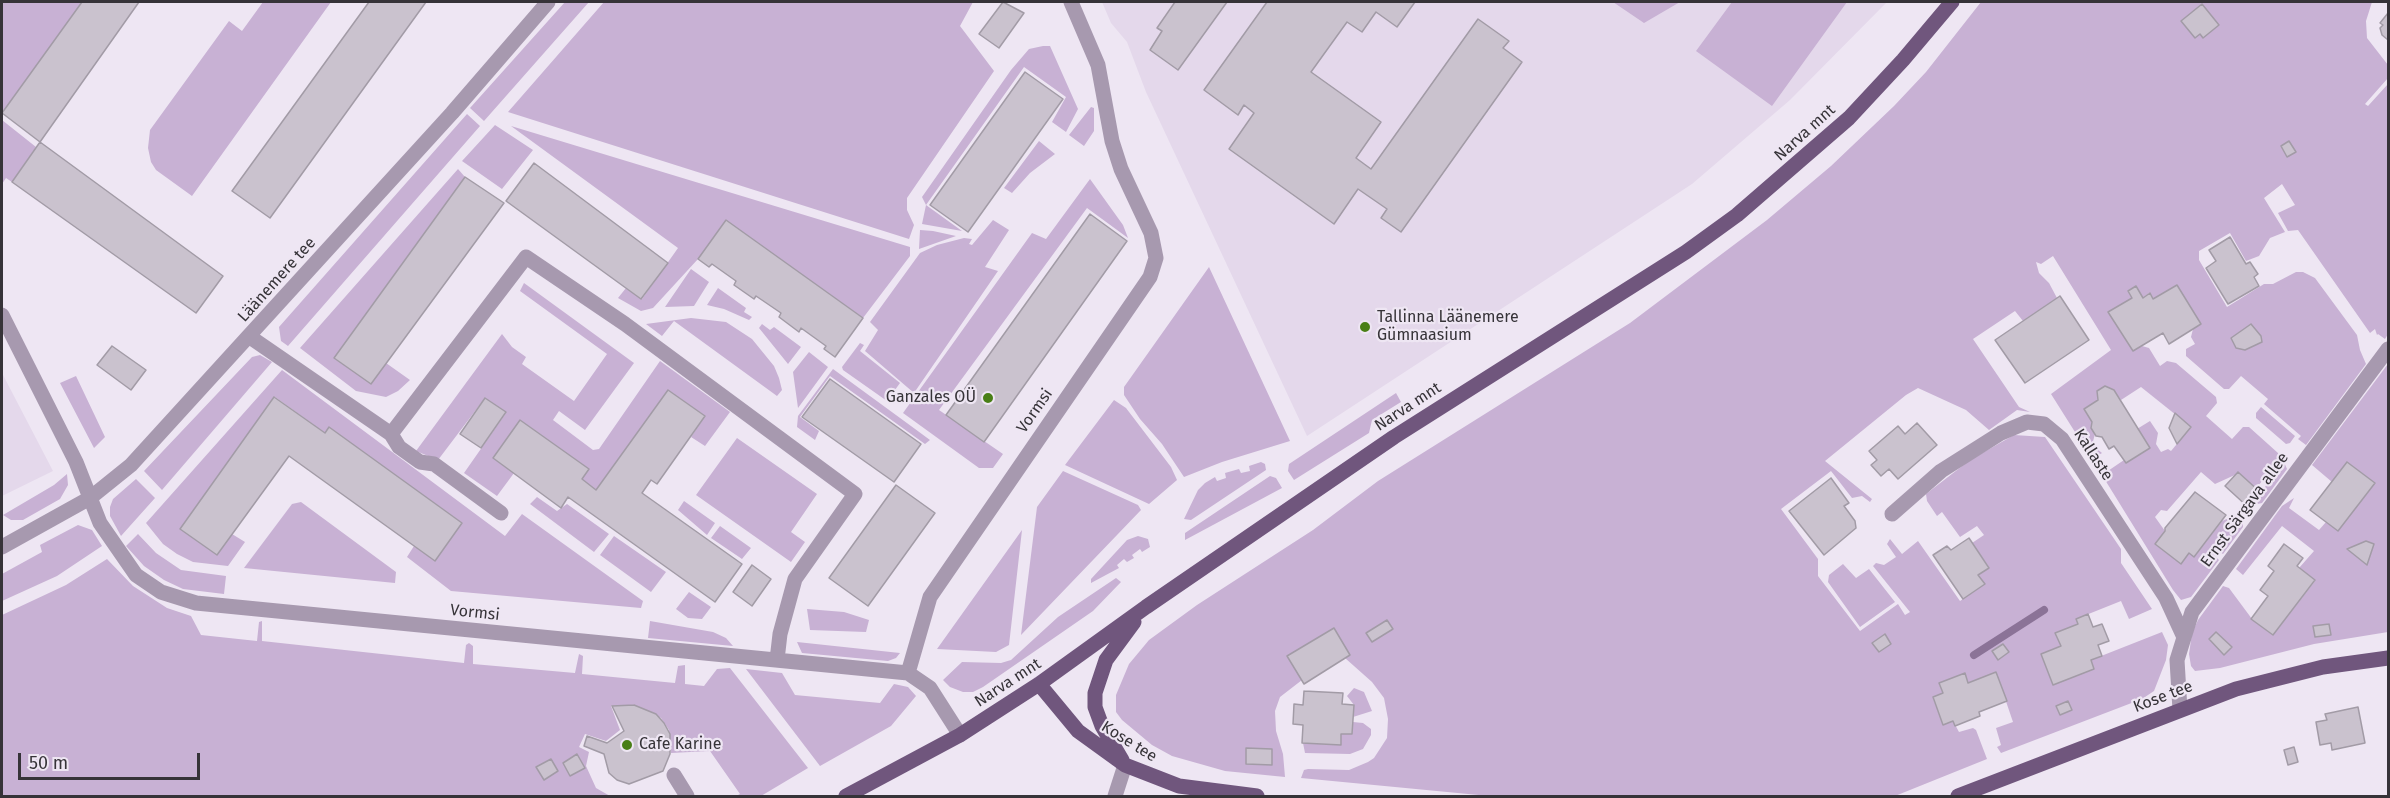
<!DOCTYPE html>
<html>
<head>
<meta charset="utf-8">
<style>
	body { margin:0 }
	#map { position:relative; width:2390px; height:798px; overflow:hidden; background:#eee6f3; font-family:"Fira Sans",sans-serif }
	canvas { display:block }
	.frame { position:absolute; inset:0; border:3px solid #363338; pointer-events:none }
	.scale { position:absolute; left:18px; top:753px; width:182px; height:27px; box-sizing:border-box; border:3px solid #363338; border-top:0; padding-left:8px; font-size:18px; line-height:21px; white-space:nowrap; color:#363338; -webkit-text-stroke:4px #eee6f3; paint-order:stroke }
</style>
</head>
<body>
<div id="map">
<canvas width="2390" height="798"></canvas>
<div class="frame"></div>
<div class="scale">50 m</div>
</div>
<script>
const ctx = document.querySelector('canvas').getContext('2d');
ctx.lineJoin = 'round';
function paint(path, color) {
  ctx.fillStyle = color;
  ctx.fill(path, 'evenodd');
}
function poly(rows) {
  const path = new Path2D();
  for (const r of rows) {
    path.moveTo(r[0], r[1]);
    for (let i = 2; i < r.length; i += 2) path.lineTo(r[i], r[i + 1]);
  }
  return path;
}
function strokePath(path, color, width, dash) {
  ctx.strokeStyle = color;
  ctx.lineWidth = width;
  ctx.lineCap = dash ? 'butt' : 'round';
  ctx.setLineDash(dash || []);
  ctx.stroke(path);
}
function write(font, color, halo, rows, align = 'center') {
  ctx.font = font + ' "Fira Sans",sans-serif';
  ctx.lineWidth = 4.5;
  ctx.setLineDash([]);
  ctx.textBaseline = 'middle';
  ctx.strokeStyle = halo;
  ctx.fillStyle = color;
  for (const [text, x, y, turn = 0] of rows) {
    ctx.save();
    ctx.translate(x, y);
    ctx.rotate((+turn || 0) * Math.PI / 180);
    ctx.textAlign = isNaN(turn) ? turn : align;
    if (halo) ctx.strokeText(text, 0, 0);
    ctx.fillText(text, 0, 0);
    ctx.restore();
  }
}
paint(poly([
	[1102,2,1887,2,1790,100,1692,184,1307,436,1146,92,1127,42,1111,23],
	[2,373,53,471,2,496]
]), '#e4d8eb');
paint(poly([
	[2,2,82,2,2,113],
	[263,2,331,2,192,196,156,170,151,162,148,148,150,130,229,21,242,31],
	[565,2,589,2,484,121,470,108],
	[604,2,973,2,960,26,994,71,907,198,907,210,914,225,909,239,508,112],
	[1613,2,1680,2,1644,23],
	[1732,2,1847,2,1772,106,1696,51],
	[1981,2,2372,2,2366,21,2367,38,2388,65,2388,78,2365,104,2368,106,2388,84,2388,334,2385,339,2378,334,2377,335,2375,329,2370,333,2298,230,2288,231,2278,213,2295,205,2282,184,2264,198,2285,232,2270,238,2259,256,2246,261,2230,233,2199,251,2199,260,2227,307,2264,284,2273,284,2296,272,2303,272,2315,278,2357,335,2360,350,2366,364,2306,445,2298,439,2301,436,2264,404,2268,399,2241,376,2229,389,2224,389,2186,356,2186,349,2195,344,2191,337,2193,329,2201,324,2177,285,2153,299,2149,293,2143,298,2135,287,2128,291,2132,298,2109,312,2133,351,2142,346,2149,348,2160,366,2167,361,2176,363,2216,397,2217,403,2206,416,2232,439,2243,427,2249,427,2278,453,2279,458,2256,489,2237,474,2215,484,2201,472,2167,511,2161,510,2155,517,2165,531,2156,545,2181,564,2189,553,2195,556,2222,521,2236,515,2243,519,2243,527,2223,554,2217,550,2214,555,2219,560,2191,597,2181,600,2173,590,2102,475,2124,460,2126,463,2149,448,2137,429,2150,421,2158,433,2156,444,2161,452,2168,449,2171,451,2191,427,2141,387,2121,400,2114,390,2105,386,2097,391,2098,400,2084,409,2092,422,2095,434,2092,445,2102,453,2092,459,2051,394,2111,350,2053,256,2041,264,2036,262,2039,273,2049,283,2057,298,2023,321,2015,311,1973,339,2019,407,2030,412,2017,410,1989,430,1966,410,1918,388,1906,395,1825,461,1872,499,1870,502,1862,496,1852,498,1831,471,1781,509,1818,559,1818,576,1860,631,1898,604,1905,615,1910,612,1873,566,1876,563,1884,565,1896,557,1887,544,1890,539,1902,554,1918,541,1960,601,1984,584,1978,575,1989,567,1972,543,1984,535,1977,526,1960,537,1942,512,1937,516,1927,501,1926,494,1970,460,2014,435,2045,437,2121,549,2121,563,2152,609,2129,619,2121,601,2076,619,2078,624,2055,633,2061,646,2041,654,2053,685,2094,669,2091,660,2162,632,2168,645,2166,660,2154,691,2142,699,2001,753,1997,747,2001,745,1996,728,2013,722,1996,672,1968,683,1964,674,1939,684,1943,693,1933,698,1943,724,1953,721,1959,732,1973,728,1976,730,1987,759,1895,796,1489,796,1301,778,1304,770,1308,769,1349,770,1368,762,1374,758,1387,738,1388,719,1384,698,1372,682,1345,658,1350,655,1334,628,1288,656,1302,680,1280,697,1275,711,1276,731,1283,754,1285,777,1225,771,1172,756,1152,745,1122,720,1116,712,1116,695,1129,664,1149,640,1197,605,1313,530,1378,481,1630,323,1767,220,1831,166,1894,106,1926,72],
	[1043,46,1050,46,1078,109,1066,132,1052,122,1066,97,1024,67,926,205,962,231,922,224,926,205,922,197,1011,70,1029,49],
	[1091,107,1094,108,1094,131,1084,146,1069,135],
	[467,114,480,126,288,346,281,341,279,327],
	[2,120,36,147,12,182,6,178,2,184],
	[495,125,533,150,502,189,462,161],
	[511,126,910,247,910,256,863,318,726,221,698,259,653,308,641,311,618,298,626,288,642,299,678,248],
	[1039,141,1055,154,1030,173,1012,193,1004,188],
	[458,169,465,177,334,358,371,383,386,363,410,380,398,391,386,397,356,391,300,348],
	[1090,179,1123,225,1128,238,1087,208,939,410,1003,454,993,468,979,468,903,413,1032,233,1046,239],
	[993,220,1009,230,985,267,998,271,914,393,865,351,878,330,870,322,920,253,937,245,964,238,972,239,969,244,972,245],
	[920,230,933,231,956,236,919,249],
	[1209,267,1290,441,1222,462,1184,477,1162,444,1140,419,1124,395,1124,387],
	[691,269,709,282,694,306,665,307],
	[524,283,634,363,585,430,559,411,553,420,593,450,599,449,660,361,730,412,705,446,691,437,705,416,668,390,596,490,514,473,497,496,464,473,506,413,485,398,438,460,416,451,502,334,512,347,526,357,522,364,574,401,607,354,520,291],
	[718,288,746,308,744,312,752,317,749,320,724,309,707,305],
	[691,318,726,322,752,339,774,366,779,378,782,390,777,396,674,321,662,336,646,324],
	[762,324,770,330,774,327,801,347,788,364,759,328],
	[860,343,864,345,860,351,900,383,887,401,843,370,842,367],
	[809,352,828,367,798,408,793,372],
	[260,355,272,362,162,490,144,471,252,357],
	[2388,364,2388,632,2314,644,2220,668,2195,671,2191,666,2189,654,2192,633,2198,620,2223,586,2229,588,2252,619,2273,635,2315,581,2299,568,2314,551,2282,526,2243,575,2236,569,2282,506,2294,498,2289,508,2319,530,2326,522,2338,531,2375,483,2347,462,2332,482,2312,465],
	[833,369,911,426,930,440,925,444,830,376,800,417,819,431,815,440,797,427,798,416],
	[282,370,505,536,522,514,643,601,641,608,451,591,407,557,414,546,435,561,462,523,329,428,325,433,275,397,180,529,232,534,245,542,228,566,193,562,177,554,163,544,146,523],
	[76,376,105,437,94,448,60,383],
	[1396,393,1401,402,1372,420,1369,433,1294,480,1288,471,1289,464],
	[1114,400,1126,408,1171,467,1177,480,1149,504,1065,465],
	[2261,407,2295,436,2290,443,2286,444,2256,418,2256,413],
	[737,438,817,494,791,532,805,542,791,562,696,495],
	[2283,460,2287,469,2262,503,2253,505],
	[1261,462,1265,464,1266,470,1191,520,1184,519,1198,490,1205,483,1215,477,1217,481,1226,478,1225,473,1239,469,1241,473,1250,471,1249,466],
	[1063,471,1138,505,1141,510,1021,635,1037,507],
	[67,474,68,485,60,499,23,520,11,520,3,515,54,485],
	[1270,476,1276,478,1282,488,1185,540,1185,533],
	[136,479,155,498,121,536,110,516,110,507,113,499],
	[537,497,557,511,567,504,609,534,594,552,530,504],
	[684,501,715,523,707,535,678,510],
	[301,502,396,572,395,583,244,568,292,504],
	[78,525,92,530,102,546,57,576,2,601,2,574,42,552,40,545],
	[720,526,751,548,742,559,711,538],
	[1022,530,1009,645,996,652,937,649],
	[138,534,156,553,181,570,226,576,224,594,183,589,164,580,144,566,126,546],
	[614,536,666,572,651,592,600,555],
	[1138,536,1148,539,1150,547,1142,552,1140,549,1132,555,1134,558,1127,562,1124,559,1117,565,1119,568,1091,583,1091,579,1127,540],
	[107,559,133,586,167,608,191,616,201,635,257,641,259,622,262,621,262,641,464,663,466,645,469,643,473,646,473,664,575,673,579,654,583,656,582,674,675,683,678,666,685,665,685,684,704,686,717,669,730,668,808,768,761,796,736,796,740,794,710,751,671,753,669,730,661,718,632,705,611,706,620,730,606,741,585,734,579,747,589,752,586,766,596,788,610,796,2,796,2,615,66,585],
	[1843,564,1856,578,1869,569,1895,602,1860,627,1828,582,1829,575],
	[1116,578,1121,582,1093,611,983,687,973,692,963,692,950,687,943,680,962,662,1001,663,1011,660,1058,617],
	[689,592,711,607,702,619,688,618,676,609],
	[807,609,844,612,869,620,866,632,810,630],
	[650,621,713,632,726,638,733,646,648,638],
	[797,642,900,653,896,658,888,661,802,653],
	[746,669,782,673,795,695,880,703,894,684,908,687,916,696,891,726,820,766],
	[1354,688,1364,692,1372,711,1353,717,1354,705,1347,696],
	[1353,722,1363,723,1371,729,1371,735,1363,749,1350,754,1305,753,1303,743,1340,745,1341,734,1352,734]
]), '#c8b1d4');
strokePath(poly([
	[1974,655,2044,610]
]), '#8b7397', 8);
const building = poly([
	[82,2,139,2,40,142,2,113,82,2],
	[369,2,426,2,270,218,232,191,369,2],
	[1003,2,1024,13,999,48,979,34,1003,2],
	[1175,2,1227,2,1178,70,1150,50,1162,31,1157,28,1175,2],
	[1267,2,1415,2,1397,27,1376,12,1362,32,1347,22,1311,72,1381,122,1356,158,1371,169,1478,19,1509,41,1503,48,1522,62,1401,232,1381,218,1387,209,1358,189,1334,224,1229,149,1254,113,1244,105,1238,115,1204,90,1267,2],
	[2202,4,2219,25,2203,38,2200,34,2195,38,2181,21,2202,4],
	[2388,13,2388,40,2382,35,2380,28,2383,25,2380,23,2388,13],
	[1025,72,1063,99,968,232,930,205,1025,72],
	[2289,141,2296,152,2287,157,2281,146,2289,141],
	[40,142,223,276,196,313,12,182,40,142],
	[534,163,668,263,641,299,506,201,534,163],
	[465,177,504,203,371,384,334,358,465,177],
	[1090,214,1127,241,984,442,946,415,1090,214],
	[726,220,863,318,835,357,824,349,826,346,801,328,799,332,779,317,781,313,756,296,754,299,734,285,736,281,712,264,709,267,698,259,726,220],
	[2230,237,2246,264,2250,262,2258,274,2254,277,2259,286,2228,304,2206,268,2216,261,2209,250,2230,237],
	[2177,285,2201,324,2169,344,2163,333,2133,351,2108,312,2132,298,2128,291,2136,286,2143,298,2150,293,2153,299,2177,285],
	[2060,296,2089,340,2025,383,1995,340,2060,296],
	[2251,324,2261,336,2262,342,2245,350,2236,348,2231,338,2251,324],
	[112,346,146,370,131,390,97,365,112,346],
	[830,379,921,444,894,482,802,417,830,379],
	[2105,386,2114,390,2150,448,2126,463,2114,446,2109,449,2102,437,2096,436,2091,428,2092,422,2084,409,2098,400,2097,391,2105,386],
	[668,390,705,416,657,484,651,480,642,493,742,564,715,602,568,497,561,508,493,458,520,420,589,469,582,479,596,490,668,390],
	[274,397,325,433,329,427,462,523,435,561,289,456,217,555,180,529,274,397],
	[485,398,506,412,481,448,460,434,485,398],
	[2175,413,2191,427,2177,444,2169,428,2175,413],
	[1917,423,1937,445,1898,479,1889,469,1881,476,1871,465,1877,460,1869,451,1898,426,1905,434,1917,423],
	[2347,462,2375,483,2338,531,2310,510,2347,462],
	[2238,472,2260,492,2249,508,2225,486,2238,472],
	[1831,478,1849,503,1844,506,1855,521,1856,528,1824,555,1789,511,1831,478],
	[896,485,935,513,868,606,829,578,896,485],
	[2195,492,2226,515,2194,557,2189,553,2181,564,2155,544,2165,531,2165,528,2195,492],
	[1969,538,1989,568,1978,575,1985,584,1963,599,1933,555,1947,546,1951,550,1969,538],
	[2366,541,2374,544,2367,565,2347,549,2366,541],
	[2284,544,2303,558,2297,566,2315,580,2273,635,2251,619,2268,596,2260,590,2274,571,2268,566,2284,544],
	[752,565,771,579,752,606,733,592,752,565],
	[2088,614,2093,627,2102,624,2109,641,2098,645,2102,656,2091,660,2094,669,2053,685,2041,654,2061,646,2055,633,2078,624,2076,619,2088,614],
	[1387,620,1393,629,1372,642,1366,633,1387,620],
	[2329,624,2331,635,2315,637,2313,626,2329,624],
	[1334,628,1350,655,1304,684,1287,656,1334,628],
	[2216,632,2232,647,2224,655,2209,639,2216,632],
	[1885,634,1891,644,1879,652,1872,643,1885,634],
	[2003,644,2009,652,1998,660,1992,651,2003,644],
	[1996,672,2007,701,1979,712,1980,716,1955,726,1953,721,1943,725,1933,697,1943,693,1939,683,1965,673,1968,683,1996,672],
	[1304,691,1343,693,1342,704,1354,705,1352,734,1341,734,1341,745,1302,743,1303,725,1293,724,1294,704,1303,705,1304,691],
	[2068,701,2072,710,2060,715,2056,706,2068,701],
	[634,705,656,714,664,723,670,734,670,754,663,771,629,784,617,780,609,773,604,754,584,746,587,736,607,743,624,731,612,706,634,705],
	[2358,707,2365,743,2332,750,2331,743,2320,745,2316,722,2327,720,2325,714,2358,707],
	[2294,747,2298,762,2288,765,2284,750,2294,747],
	[1246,748,1272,749,1272,765,1246,764,1246,748],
	[577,754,585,768,570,776,563,763,577,754],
	[551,759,558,771,544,780,536,767,551,759]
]);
paint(building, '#cac2ce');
strokePath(building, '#a29ba6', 1.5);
strokePath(poly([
	[2,315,76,462,100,523,136,575,161,592,196,603,908,673,930,688,960,735],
	[250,337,391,434,526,257,625,324,855,494,795,579,780,634,777,660],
	[391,434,399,447,420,462,434,464,501,513],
	[1892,514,1941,471,2001,433,2027,422,2044,424,2062,439,2166,598,2183,635],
	[2,547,90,498,131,465,452,113,548,2],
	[908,673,930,597,1150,277,1156,258,1151,233,1121,169,1112,141,1098,65,1071,2],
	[2180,710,2177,660,2192,612,2388,349],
	[674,775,687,796],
	[1115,796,1125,765]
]), '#a799af', 15);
strokePath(poly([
	[1039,684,1078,731,1125,765,1179,786,1257,796],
	[1122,760,1102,726,1095,707,1095,693,1106,660,1134,622],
	[846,796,960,735,1039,684,1146,607,1394,437,1686,252,1737,215,1849,118,1903,60,1952,2],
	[1958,796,2236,689,2323,667,2388,658]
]), '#70567d', 15);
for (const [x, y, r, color] of [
	[1365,327,6,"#497f16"],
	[988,398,6,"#497f16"],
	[627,745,6,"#497f16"]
]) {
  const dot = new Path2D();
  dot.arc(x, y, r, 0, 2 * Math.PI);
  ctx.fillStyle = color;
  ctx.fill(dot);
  strokePath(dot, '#eee6f3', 2);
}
write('16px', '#363338', '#eee6f3', [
	["Narva mnt",1805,133,-42],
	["Läänemere tee",277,280,-48],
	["Narva mnt",1408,407,-33],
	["Vormsi",1035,411,-55],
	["Kallaste",2093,455,57],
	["Ernst Särgava allee",2245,510,-54],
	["Vormsi",475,613,6],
	["Narva mnt",1008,683,-33],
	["Kose tee",2163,697,-21],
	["Kose tee",1129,742,32]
]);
write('16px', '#363338', '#eee6f3', [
	["Tallinna Läänemere",1377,318],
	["Gümnaasium",1377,336],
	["Ganzales OÜ",976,398,"right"],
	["Cafe Karine",639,745]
], 'left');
</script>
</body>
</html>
